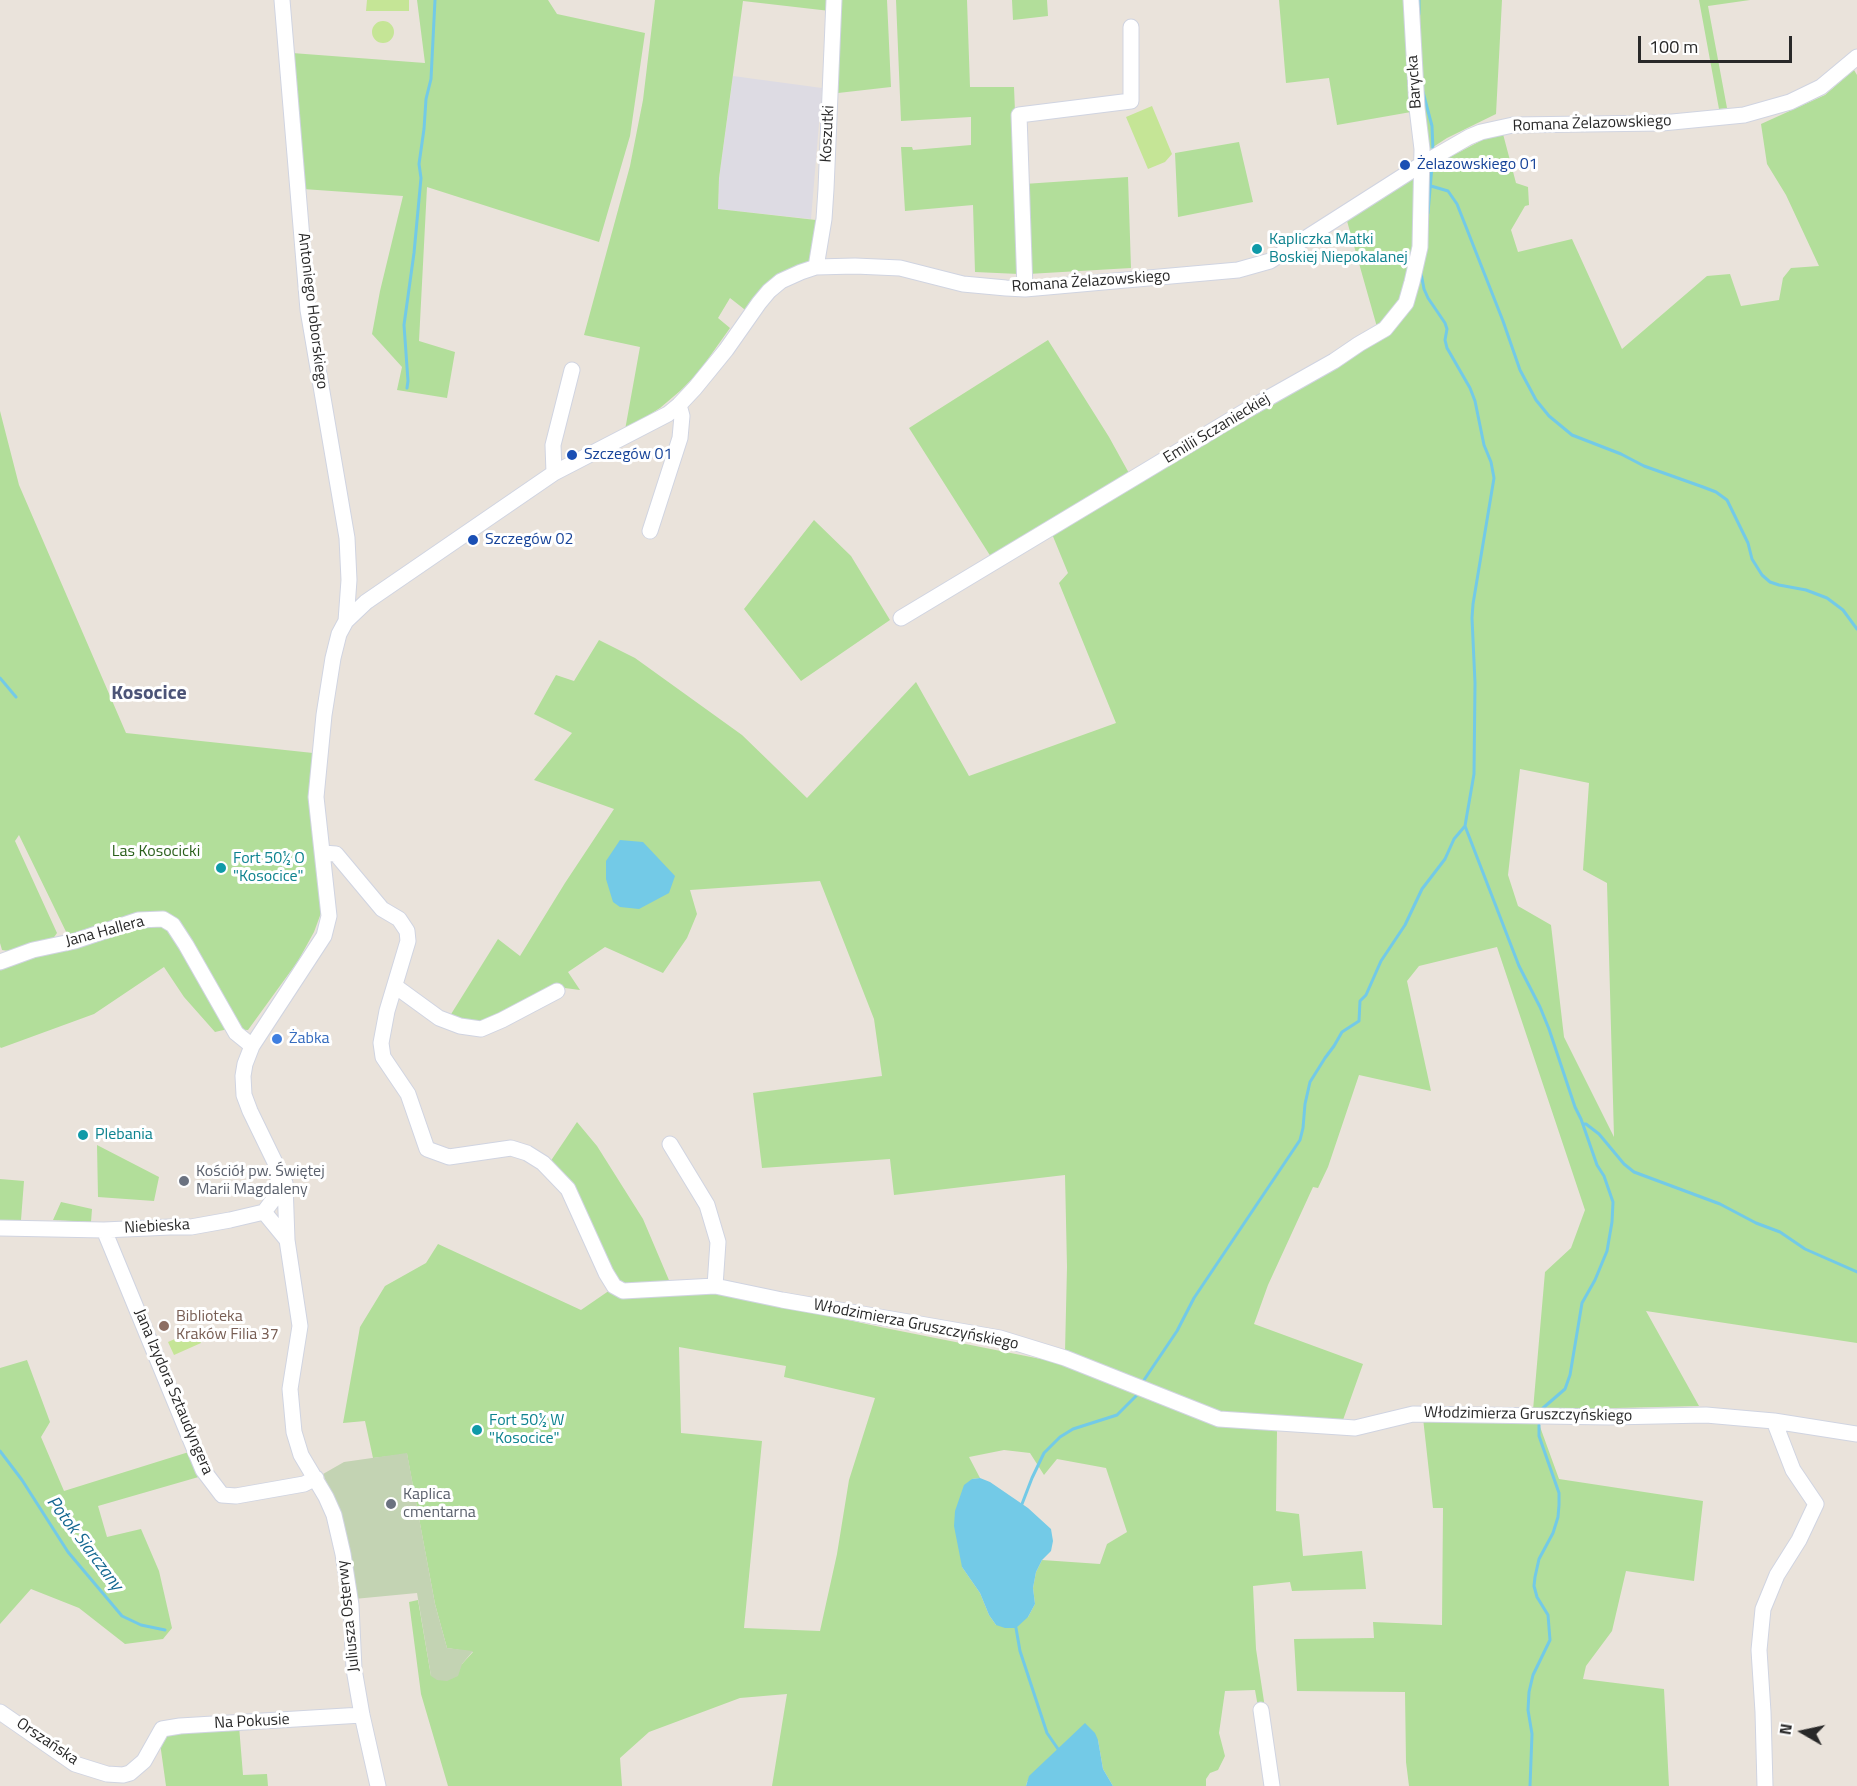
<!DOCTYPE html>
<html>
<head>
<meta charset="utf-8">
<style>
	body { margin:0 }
	#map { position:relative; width:1857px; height:1786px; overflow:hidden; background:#eae3db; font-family:"Titillium Web",sans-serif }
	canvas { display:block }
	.north { position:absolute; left:1773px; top:1702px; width:60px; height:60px; -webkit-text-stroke:4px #fff; paint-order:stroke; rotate:279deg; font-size:16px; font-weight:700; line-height:24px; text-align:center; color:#292929 }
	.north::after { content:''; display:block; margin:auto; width:21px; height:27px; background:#292929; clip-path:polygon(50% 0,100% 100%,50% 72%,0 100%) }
	.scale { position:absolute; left:1638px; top:36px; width:154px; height:27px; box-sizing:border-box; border:3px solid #292929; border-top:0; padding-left:8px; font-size:18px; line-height:21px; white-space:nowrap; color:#292929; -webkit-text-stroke:4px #fff; paint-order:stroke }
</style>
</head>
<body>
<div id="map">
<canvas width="1857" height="1786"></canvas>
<div class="north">N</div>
<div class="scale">100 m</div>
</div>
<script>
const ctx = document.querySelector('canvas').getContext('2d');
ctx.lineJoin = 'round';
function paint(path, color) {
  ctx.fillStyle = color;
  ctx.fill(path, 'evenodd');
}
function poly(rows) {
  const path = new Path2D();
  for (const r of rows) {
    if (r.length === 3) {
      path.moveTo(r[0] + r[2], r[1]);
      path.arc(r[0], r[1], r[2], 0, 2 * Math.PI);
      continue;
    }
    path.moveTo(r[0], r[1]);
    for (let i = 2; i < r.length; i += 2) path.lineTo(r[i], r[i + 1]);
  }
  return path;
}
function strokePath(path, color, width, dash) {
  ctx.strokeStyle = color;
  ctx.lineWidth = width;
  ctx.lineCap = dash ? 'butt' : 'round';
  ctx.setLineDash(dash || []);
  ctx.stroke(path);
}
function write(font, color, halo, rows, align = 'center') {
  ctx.font = font + ' "Titillium Web",sans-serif';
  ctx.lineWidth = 6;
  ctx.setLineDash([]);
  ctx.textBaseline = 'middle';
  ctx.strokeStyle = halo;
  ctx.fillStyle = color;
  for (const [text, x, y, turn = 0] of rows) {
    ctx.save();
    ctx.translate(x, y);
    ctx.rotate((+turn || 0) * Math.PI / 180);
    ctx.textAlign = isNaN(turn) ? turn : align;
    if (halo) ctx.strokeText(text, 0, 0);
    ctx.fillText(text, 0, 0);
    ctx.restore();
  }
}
paint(poly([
	[733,76,822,88,811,219,718,209,719,178]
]), '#dddbe3');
paint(poly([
	[417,0,548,0,557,14,645,33,630,136,599,242,427,187,419,341,455,352,447,398,397,390,402,367,372,334,380,291,403,196,303,189,292,53,425,63],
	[655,0,830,0,830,11,743,1,719,178,718,209,816,220,812,265,746,314,744,309,730,298,718,318,730,328,698,373,680,391,660,408,625,430,640,347,584,335,630,166,643,100],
	[841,0,887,0,891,87,838,93],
	[896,0,967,0,970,87,1014,87,1021,260,1019,274,975,272,973,205,905,211,901,147,912,147,913,150,971,145,971,117,901,121],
	[1012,0,1047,0,1048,16,1013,20],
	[1279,0,1406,0,1407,70,1411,112,1337,125,1329,78,1286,83],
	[1416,0,1502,0,1496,114,1447,138,1427,151],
	[1699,0,1750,0,1708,6,1727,108,1719,109],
	[1854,70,1857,75,1857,1343,1646,1311,1699,1406,1533,1410,1545,1272,1571,1248,1585,1210,1497,947,1419,966,1407,981,1431,1091,1359,1075,1328,1167,1318,1188,1313,1187,1268,1285,1254,1324,1363,1364,1343,1420,1224,1413,1146,1386,1065,1352,1067,1267,1065,1175,894,1195,890,1159,762,1168,753,1093,882,1076,874,1019,820,881,690,890,697,914,687,938,663,973,605,947,568,972,580,990,557,987,481,1027,448,1019,498,939,520,956,565,883,614,809,534,780,572,733,534,714,556,675,574,681,599,640,635,658,742,735,807,798,916,682,969,776,1116,723,1059,583,1068,573,1052,534,1409,311,1427,169,1492,135,1503,134,1516,183,1528,187,1529,205,1525,206,1511,230,1518,252,1572,239,1622,349,1707,276,1730,274,1741,306,1779,300,1783,278,1791,268,1819,266,1786,195,1767,164,1761,124,1825,95],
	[1520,769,1589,783,1583,870,1607,883,1614,1137,1564,1037,1551,925,1518,906,1508,875],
	[1239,142,1253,202,1178,217,1175,153],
	[1419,175,1417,253,1396,310,1377,327,1347,221],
	[1128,177,1131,268,1028,274,1024,184],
	[1048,340,1109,437,1130,475,991,557,909,428],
	[0,411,19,485,126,733,313,753,321,913,314,932,298,961,248,1030,228,1029,215,1032,184,997,164,967,94,1014,1,1048,0,1047,0,969,72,944,19,835,15,841,57,933,52,940,9,951,2,950,0,943],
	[814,520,851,556,890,620,801,681,744,609],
	[577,1122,597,1146,643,1219,671,1285,625,1289,613,1280,548,1165],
	[97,1145,159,1177,154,1201,98,1197],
	[0,1179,24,1181,21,1220,0,1220],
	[61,1202,92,1209,91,1222,53,1220],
	[438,1244,581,1310,613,1288,718,1292,885,1328,1056,1362,1223,1426,1277,1431,1276,1511,1299,1514,1303,1556,1362,1551,1366,1589,1292,1591,1290,1582,1253,1586,1256,1649,1265,1708,1258,1707,1255,1690,1225,1691,1219,1733,1225,1756,1218,1770,1210,1773,1206,1779,1206,1786,1113,1786,1103,1769,1098,1740,1045,1763,1040,1767,1027,1782,1026,1786,772,1786,787,1694,740,1698,649,1732,620,1758,622,1786,448,1786,421,1694,409,1602,418,1600,431,1676,462,1664,473,1652,447,1648,435,1604,407,1454,373,1458,365,1421,343,1423,360,1327,385,1286,426,1263],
	[679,1347,786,1366,784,1377,875,1398,849,1480,837,1554,820,1631,744,1628,762,1441,681,1433],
	[1004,1450,1030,1453,1044,1475,1057,1459,1106,1468,1127,1532,1107,1544,1100,1564,1042,1560,1036,1572,1033,1588,1035,1604,1028,1617,996,1625,989,1615,980,1593,962,1567,972,1479,980,1478,969,1457],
	[27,1360,50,1422,41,1437,64,1491,192,1451,202,1476,98,1506,107,1537,141,1529,159,1571,172,1628,163,1639,125,1644,79,1608,31,1589,0,1624,0,1368],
	[1423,1418,1493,1423,1539,1424,1559,1479,1703,1501,1694,1581,1626,1571,1612,1631,1586,1666,1583,1679,1664,1689,1669,1786,1409,1786,1406,1762,1405,1692,1297,1691,1294,1639,1374,1638,1373,1622,1442,1625,1443,1508,1433,1508],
	[239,1726,243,1775,267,1774,268,1786,166,1786,160,1743,167,1732]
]), '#b2de9a');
paint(poly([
	[407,1453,435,1604,447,1648,473,1651,462,1664,458,1676,447,1681,437,1680,431,1676,417,1593,354,1599,337,1509,323,1474,344,1462]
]), '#c3d3b3');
paint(poly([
	[367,0,409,0,409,11,366,11],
	[383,32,11],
	[1152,106,1172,154,1165,162,1148,169,1126,117],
	[195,1330,201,1343,174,1355,168,1342]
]), '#c5e596');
paint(poly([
	[620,840,643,842,675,876,669,893,639,909,620,907,613,902,606,879,606,861],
	[980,1478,990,1482,1028,1508,1051,1529,1053,1541,1051,1551,1042,1560,1036,1572,1033,1588,1035,1604,1028,1617,1016,1628,1005,1628,996,1625,989,1615,980,1593,962,1567,954,1526,955,1511,964,1485,972,1479],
	[1085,1723,1095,1733,1098,1740,1103,1769,1113,1786,1026,1786,1029,1776]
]), '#73cae7');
strokePath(poly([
	[1419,0,1419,14],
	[1423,92,1432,126,1433,150],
	[1431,186,1448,191,1457,204,1503,321,1520,370,1536,400,1549,416,1572,435,1621,454,1644,466,1703,487,1716,492,1727,500,1748,543,1752,559,1762,575,1770,582,1779,585,1806,590,1827,598,1843,610,1857,629],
	[1428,213,1432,166],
	[407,388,408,381,404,325,414,253,421,178,419,164,424,129,426,99,431,79,435,0],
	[0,678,16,697],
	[1465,826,1519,966,1540,1007,1549,1029,1575,1107,1581,1119,1597,1165,1604,1176,1613,1202,1612,1222,1607,1251,1595,1280,1582,1303,1570,1375,1565,1389,1543,1408],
	[1584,1124,1586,1124,1599,1134,1624,1164,1634,1172,1720,1204,1756,1223,1780,1232,1805,1249,1857,1272],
	[1144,1380,1177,1331,1194,1298,1300,1140,1303,1128,1305,1104,1310,1082,1325,1058,1334,1046,1342,1032,1359,1021,1360,1001,1366,995,1381,961,1405,925,1422,889,1445,859,1454,839,1465,826,1466,820,1474,774,1475,683,1472,618,1473,604,1494,478,1491,462,1484,445,1475,401,1470,388,1447,348,1445,340,1447,329,1445,323,1428,298,1424,289,1421,273],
	[0,1451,22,1480,68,1552,122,1616,141,1625,165,1630],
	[1022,1504,1032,1478,1044,1453,1060,1437,1073,1429,1117,1415,1136,1396],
	[1016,1628,1020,1651,1047,1733,1058,1749],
	[1530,1786,1532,1734,1528,1710,1529,1692,1533,1675,1550,1640,1548,1615,1537,1597,1534,1586,1535,1577,1539,1559,1553,1533,1558,1517,1559,1505,1559,1493,1539,1436,1539,1425]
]), '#73cae7', 3);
const minor = poly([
	[282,0,308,310,347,538,349,580,346,621],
	[816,267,824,219,826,189,834,0],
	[1025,289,1019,115,1131,101,1131,27],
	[554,473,553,445,572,370],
	[650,531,680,438,682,416,679,405],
	[901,618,1247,410,1334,361,1359,344,1385,329,1406,303,1412,282,1420,247,1422,149,1417,108,1411,0],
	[323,853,336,854,382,909,399,919,407,931,408,941,387,1011,381,1043,383,1057,408,1094,427,1149,449,1157,511,1148,527,1153,543,1163,568,1189,606,1273,614,1286,623,1291,715,1286,782,1300,1000,1338,1065,1358,1219,1419,1355,1428,1413,1414,1610,1417,1706,1415,1774,1421,1857,1434],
	[0,962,33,950,75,941,138,920,163,919,173,925,186,945,236,1033,252,1046],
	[395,986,439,1018,460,1026,481,1029,502,1020,557,991],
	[670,1144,707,1205,718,1242,715,1286],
	[264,1212,287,1240],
	[0,1228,104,1230,170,1227,191,1227,230,1220,264,1212,273,1200,278,1186,278,1177],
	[104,1230,203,1470,222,1495,236,1496,304,1484,316,1478],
	[1261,1710,1272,1786],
	[0,1712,75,1764,107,1774,123,1775,130,1773,144,1761,162,1729,180,1726,362,1715],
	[378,1786,362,1715,354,1669,351,1605,343,1554,334,1515,326,1497,301,1455,294,1432,290,1389,300,1326,287,1240,285,1183,250,1111,244,1095,243,1076,245,1064,252,1046,324,936,329,916,316,797,324,715,333,658,339,634,346,621,366,602,554,473,668,414,679,405,695,388,726,350,759,303,769,291,781,281,801,272,816,267,855,266,900,268,963,284,1006,288,1025,289,1238,270,1270,261,1422,164,1469,137,1481,132,1513,125,1662,123,1744,115,1790,102,1821,87,1857,57],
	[1765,1786,1763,1712,1759,1650,1763,1609,1777,1575,1799,1540,1816,1504,1793,1470,1774,1421]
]);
strokePath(minor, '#d0d4e1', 17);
strokePath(minor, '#fff', 15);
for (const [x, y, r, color] of [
	[1405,165,6,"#1a4fb4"],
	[1257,249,6,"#0f9aa8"],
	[572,455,6,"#1a4fb4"],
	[473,540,6,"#1a4fb4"],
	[221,868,6,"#0f9aa8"],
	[277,1039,6,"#3f7fe0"],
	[83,1135,6,"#0f9aa8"],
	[184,1181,6,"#6b7280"],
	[164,1326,6,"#8d6e63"],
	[477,1430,6,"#0f9aa8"],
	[391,1504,6,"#6b7280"]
]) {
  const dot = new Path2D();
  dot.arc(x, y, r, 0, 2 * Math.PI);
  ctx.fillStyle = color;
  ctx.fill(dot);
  strokePath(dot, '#fff', 2);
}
write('16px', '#292929', '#fff', [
	["Barycka",1415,82,-94],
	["Romana Żelazowskiego",1592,124,-2],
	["Koszutki",828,134,-87],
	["Romana Żelazowskiego",1091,282,-4],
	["Antoniego Hoborskiego",312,311,83],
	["Emilii Sczanieckiej",1217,429,-31],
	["Jana Hallera",105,932,-15],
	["Niebieska",157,1227,-3],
	["Włodzimierza Gruszczyńskiego",916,1325,11],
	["Jana Izydora Sztaudyngera",173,1392,67],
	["Włodzimierza Gruszczyńskiego",1528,1415,1],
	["Juliusza Osterwy",349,1616,-96],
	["Na Pokusie",252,1722,-3],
	["Orszańska",47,1742,34]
]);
write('16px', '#164399', '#fff', [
	["Żelazowskiego 01",1417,165],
	["Szczegów 01",584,455],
	["Szczegów 02",485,540]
], 'left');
write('16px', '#0d838f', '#fff', [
	["Kapliczka Matki",1269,240],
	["Boskiej Niepokalanej",1269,258],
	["Fort 50½ O",233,859],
	["\"Kosocice\"",233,877],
	["Plebania",95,1135],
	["Fort 50½ W",489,1421],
	["\"Kosocice\"",489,1439]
], 'left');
write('16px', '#2c611d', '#fff', [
	["Las Kosocicki",156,852]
]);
write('16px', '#366cbe', '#fff', [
	["Żabka",289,1039]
], 'left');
write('16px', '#5b616d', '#fff', [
	["Kościół pw. Świętej",196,1172],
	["Marii Magdaleny",196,1190],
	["Kaplica",403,1495],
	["cmentarna",403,1513]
], 'left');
write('16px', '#785e54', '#fff', [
	["Biblioteka",176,1317],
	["Kraków Filia 37",176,1335]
], 'left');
write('italic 18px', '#146891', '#fff', [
	["Potok Siarczany",84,1544,53]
]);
write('bold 20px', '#4c5477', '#fff', [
	["Kosocice",149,694]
]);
</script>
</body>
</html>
